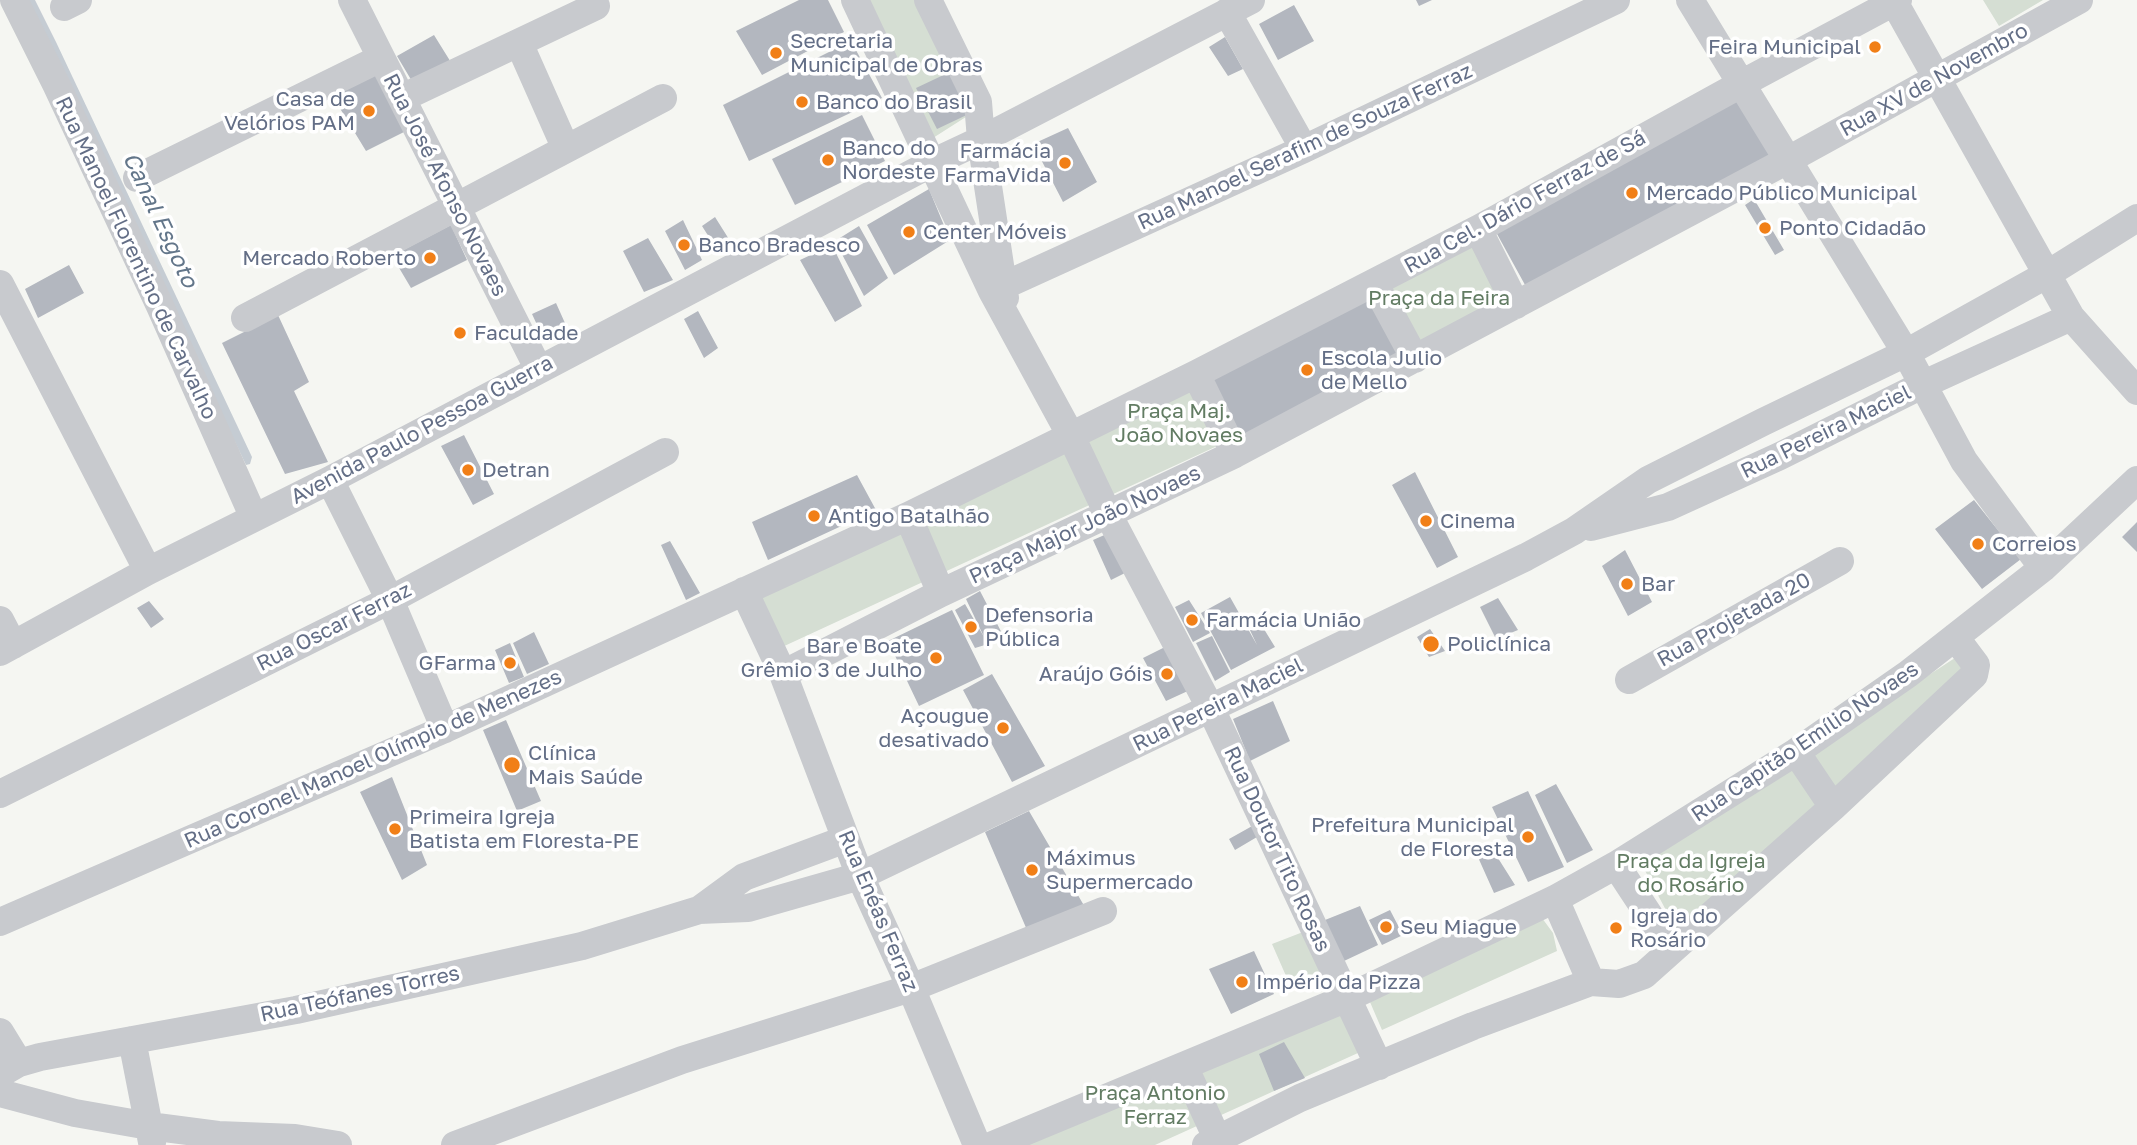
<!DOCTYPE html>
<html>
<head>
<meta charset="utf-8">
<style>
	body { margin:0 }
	canvas { display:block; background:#f5f6f2 }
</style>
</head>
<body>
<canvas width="2137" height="1145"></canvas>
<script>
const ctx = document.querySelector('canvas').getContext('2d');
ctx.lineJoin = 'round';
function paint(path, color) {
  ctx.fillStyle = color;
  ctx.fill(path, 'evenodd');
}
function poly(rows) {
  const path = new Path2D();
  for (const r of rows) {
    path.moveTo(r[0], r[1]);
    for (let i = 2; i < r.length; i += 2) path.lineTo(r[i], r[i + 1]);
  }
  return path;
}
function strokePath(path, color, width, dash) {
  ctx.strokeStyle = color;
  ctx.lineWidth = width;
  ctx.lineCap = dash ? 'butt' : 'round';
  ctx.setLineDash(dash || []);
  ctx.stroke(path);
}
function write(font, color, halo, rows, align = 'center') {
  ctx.font = font + ' "Golos Text",sans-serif';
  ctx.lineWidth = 7;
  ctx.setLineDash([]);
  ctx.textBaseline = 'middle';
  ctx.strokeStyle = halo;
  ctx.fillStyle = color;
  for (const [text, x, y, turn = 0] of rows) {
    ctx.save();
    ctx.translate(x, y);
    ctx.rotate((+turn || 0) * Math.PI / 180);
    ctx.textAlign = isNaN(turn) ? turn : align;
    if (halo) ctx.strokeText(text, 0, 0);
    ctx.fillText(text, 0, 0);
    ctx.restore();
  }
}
paint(poly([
	[850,0,926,0,980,108,922,145],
	[1983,0,2043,0,1999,26],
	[1477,240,1508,303,1420,348,1387,285],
	[1196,374,1228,441,780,648,755,589],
	[1961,654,1973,670,1678,933,1641,863],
	[1542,918,1553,933,1557,951,1382,1030,1367,995],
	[1303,932,1322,973,1290,985,1272,944],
	[1340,986,1369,1048,1155,1145,994,1145]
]), '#d5ded3');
paint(poly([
	[25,0,35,0,56,42,252,457,250,464,246,465]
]), '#c5ccd3');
paint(poly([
	[799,0,828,0,844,32,762,75,736,31],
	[1416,0,1432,0,1419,6],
	[1294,5,1314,41,1278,60,1259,24],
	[434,35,452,64,413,83,397,56],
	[1225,37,1243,69,1228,76,1209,47],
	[851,41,882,98,749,161,723,105],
	[374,69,406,131,366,151,330,92],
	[952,71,973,112,937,129,916,88],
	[1734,90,1775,163,1530,294,1491,223],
	[862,115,885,161,795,205,772,159],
	[1068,128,1097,182,1063,202,1033,144],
	[929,189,950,240,894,275,867,225],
	[1754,199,1784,250,1775,255,1745,205],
	[715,217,732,244,719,253,702,226],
	[683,220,702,260,685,270,665,231],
	[451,225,467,260,411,288,392,256],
	[859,226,888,278,864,296,835,241],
	[648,238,673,280,644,292,623,251],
	[832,245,862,306,835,322,800,260],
	[69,265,84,293,38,318,25,289],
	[1371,290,1408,360,1240,443,1207,379],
	[556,303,569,332,545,342,532,314],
	[698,311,718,348,704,358,684,319],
	[278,315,309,382,294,391,328,462,285,474,222,343],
	[464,435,494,494,473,505,441,446],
	[1415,472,1458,557,1437,568,1392,485],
	[857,475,876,510,768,560,752,522],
	[1974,500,2021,559,1982,589,1935,529],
	[2137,522,2137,552,2122,537],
	[1109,533,1127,572,1111,580,1093,540],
	[670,541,700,593,686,600,661,545],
	[1625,550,1652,602,1628,616,1602,566],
	[980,591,1005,639,975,648,955,610,965,604,984,637,966,599],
	[1230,597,1257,645,1248,626,1259,621,1275,647,1231,670,1201,613],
	[1498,598,1518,630,1496,639,1480,607],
	[1189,600,1210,633,1193,642,1175,607],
	[149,601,164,619,151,628,137,608],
	[952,610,984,675,919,706,888,641],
	[1430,629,1445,651,1429,657,1417,637],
	[534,632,549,664,527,674,513,643],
	[1212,636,1230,672,1215,681,1196,643],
	[510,643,524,677,509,683,495,650],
	[1169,645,1190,690,1166,701,1143,658],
	[992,674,1045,766,1012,782,963,690],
	[1273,701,1290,741,1250,761,1233,719],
	[506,720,541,801,517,811,483,730],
	[392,777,427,865,402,880,360,792],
	[1556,784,1593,850,1567,863,1535,795],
	[1528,791,1564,867,1528,882,1492,807],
	[1029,811,1086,909,1027,930,985,832],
	[1254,825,1257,837,1235,850,1229,839],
	[1491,847,1515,885,1494,893,1477,855],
	[1360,906,1378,945,1344,961,1325,920],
	[1390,910,1403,935,1382,945,1369,920],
	[1254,951,1274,994,1231,1014,1209,969],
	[1284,1042,1305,1078,1274,1091,1259,1054]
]), '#b3b7bf');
strokePath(poly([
	[14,0,57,86,160,306,254,518],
	[352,0,539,370],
	[855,0,992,291,1071,436,1108,514,1211,709,1379,1066],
	[928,0,978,102,981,140,1005,298],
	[1690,0,1906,353,1964,461,2043,568],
	[1893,0,2071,317,2137,391],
	[64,7,78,0],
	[1227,12,1304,149],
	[519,43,566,149],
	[402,98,596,6],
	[137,178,381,58],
	[1478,229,1516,305],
	[1374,283,1415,359],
	[0,284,148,571],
	[992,291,1304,149,1616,0],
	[245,318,663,98],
	[1196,374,1235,454],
	[330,480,390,600,445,729],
	[908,516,941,593],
	[1591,527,1668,507,1780,456,1924,384,2071,317],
	[744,591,783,674,860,876,911,988,977,1145],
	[0,620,13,645],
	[0,652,148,571,330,480,932,163,981,140,1251,0],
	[783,674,941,593,1235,454,1788,160,2079,0],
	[1629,680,1840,561],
	[1796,752,1833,807],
	[0,794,390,600,665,452],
	[1555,899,1591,982],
	[699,910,744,877,846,839],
	[0,922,445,729,908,516,1196,374,1478,229,1741,84,1898,0],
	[1672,950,1833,807,1974,675,1976,665,1955,637],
	[0,1032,19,1063],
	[132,1040,152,1142],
	[1184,1066,1220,1145],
	[0,1074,19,1063,40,1057,296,1010,582,946,699,910,748,908,860,876,1526,557,1574,531,1648,480,1763,422,1906,353,2046,275,2137,218],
	[0,1093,75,1113,149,1126,218,1135,295,1138,338,1145],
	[455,1145,682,1060,911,988,1103,911],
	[993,1145,1347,998,1555,899,1616,865,1796,752,1908,674,2043,568,2137,480],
	[1206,1145,1300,1098,1473,1026,1591,982,1619,984,1644,975,1672,950,1616,865]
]), '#c8cace', 28);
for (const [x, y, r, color] of [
	[1875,47,7,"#f17f17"],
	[776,53,7,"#f17f17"],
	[802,102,7,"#f17f17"],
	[369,111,7,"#f17f17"],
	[828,160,7,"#f17f17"],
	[1065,163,7,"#f17f17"],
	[1632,193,7,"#f17f17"],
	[1765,228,7,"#f17f17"],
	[909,232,7,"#f17f17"],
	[684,245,7,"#f17f17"],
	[430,258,7,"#f17f17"],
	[460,333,7,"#f17f17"],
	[1307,370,7,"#f17f17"],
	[468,470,7,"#f17f17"],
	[814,516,7,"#f17f17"],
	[1426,521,7,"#f17f17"],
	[1978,544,7,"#f17f17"],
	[1627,584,7,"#f17f17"],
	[1192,620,7,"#f17f17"],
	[971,627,7,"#f17f17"],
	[1431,644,9,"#f17f17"],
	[936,658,7,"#f17f17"],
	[510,663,7,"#f17f17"],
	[1167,674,7,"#f17f17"],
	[1003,728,7,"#f17f17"],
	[512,765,9,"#f17f17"],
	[395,829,7,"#f17f17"],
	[1528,837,7,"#f17f17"],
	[1032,870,7,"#f17f17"],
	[1386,927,7,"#f17f17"],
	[1616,928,7,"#f17f17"],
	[1242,982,7,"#f17f17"]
]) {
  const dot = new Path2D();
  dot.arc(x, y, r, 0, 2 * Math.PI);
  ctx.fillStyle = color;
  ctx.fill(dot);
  strokePath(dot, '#fff', 2.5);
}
write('21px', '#636e86', '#fff', [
	["Secretaria",790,41],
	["Municipal de Obras",790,65],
	["Feira Municipal",1861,47,"right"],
	["Casa de",355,99,"right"],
	["Velórios PAM",355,123,"right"],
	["Banco do Brasil",816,102],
	["Banco do",842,148],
	["Nordeste",842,172],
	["Farmácia",1051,151,"right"],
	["FarmaVida",1051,175,"right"],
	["Mercado Público Municipal",1646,193],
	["Ponto Cidadão",1779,228],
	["Center Móveis",923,232],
	["Banco Bradesco",698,245],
	["Mercado Roberto",416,258,"right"],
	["Faculdade",474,333],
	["Escola Julio",1321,358],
	["de Mello",1321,382],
	["Detran",482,470],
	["Antigo Batalhão",828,516],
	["Cinema",1440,521],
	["Correios",1992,544],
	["Bar",1641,584],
	["Defensoria",985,615],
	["Pública",985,639],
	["Farmácia União",1206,620],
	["Policlínica",1447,644],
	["Bar e Boate",922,646,"right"],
	["Grêmio 3 de Julho",922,670,"right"],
	["GFarma",496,663,"right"],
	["Araújo Góis",1153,674,"right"],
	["Açougue",989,716,"right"],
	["desativado",989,740,"right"],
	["Clínica",528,753],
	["Mais Saúde",528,777],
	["Primeira Igreja",409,817],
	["Batista em Floresta-PE",409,841],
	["Prefeitura Municipal",1514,825,"right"],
	["de Floresta",1514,849,"right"],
	["Máximus",1046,858],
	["Supermercado",1046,882],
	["Igreja do",1630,916],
	["Rosário",1630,940],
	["Seu Miague",1400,927],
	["Império da Pizza",1256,982]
], 'left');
write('21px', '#636e86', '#fff', [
	["Rua XV de Novembro",1934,80,-29],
	["Rua Manoel Serafim de Souza Ferraz",1305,147,-25],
	["Rua José Afonso Novaes",445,185,63],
	["Rua Cel. Dário Ferraz de Sá",1525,202,-29],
	["Rua Manoel Florentino de Carvalho",136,258,65],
	["Avenida Paulo Pessoa Guerra",422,430,-28],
	["Rua Pereira Maciel",1826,432,-26],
	["Praça Major João Novaes",1085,525,-25],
	["Rua Projetada 20",1734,620,-29],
	["Rua Oscar Ferraz",334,627,-27],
	["Rua Pereira Maciel",1218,705,-26],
	["Rua Capitão Emílio Novaes",1805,742,-34],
	["Rua Coronel Manoel Olímpio de Menezes",373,759,-24],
	["Rua Doutor Tito Rosas",1277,849,65],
	["Rua Enéas Ferraz",878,911,67],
	["Rua Teófanes Torres",360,994,-12]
]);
write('21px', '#627c63', '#fff', [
	["Praça da Feira",1439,298],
	["Praça Maj.",1179,411],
	["João Novaes",1179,435],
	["Praça da Igreja",1691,861],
	["do Rosário",1691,885],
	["Praça Antonio",1155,1093],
	["Ferraz",1155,1117]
]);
write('italic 23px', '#63768a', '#fff', [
	["Canal Esgoto",160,220,65]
]);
</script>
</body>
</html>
